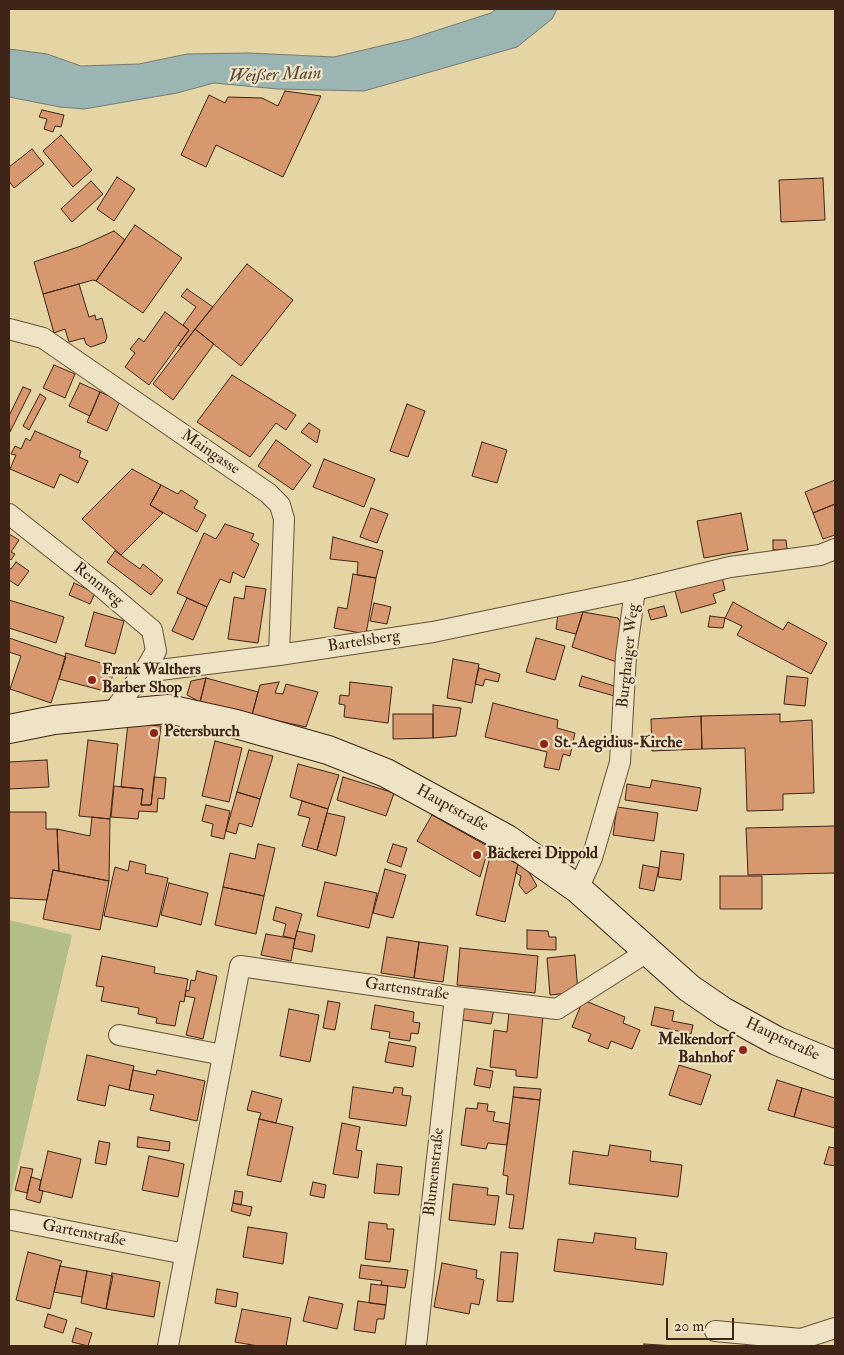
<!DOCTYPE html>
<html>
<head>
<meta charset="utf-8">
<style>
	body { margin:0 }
	#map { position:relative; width:844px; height:1355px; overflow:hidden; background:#e5d4a4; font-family:"IM FELL Double Pica",serif }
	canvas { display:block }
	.frame { position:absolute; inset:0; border:10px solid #3e2517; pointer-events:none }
	.scale { position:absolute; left:666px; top:1318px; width:68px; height:22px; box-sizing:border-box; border:2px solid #3e2517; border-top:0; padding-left:6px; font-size:15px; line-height:18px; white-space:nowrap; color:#3e2517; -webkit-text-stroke:4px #eee3c4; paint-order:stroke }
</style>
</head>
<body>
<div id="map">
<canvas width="844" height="1355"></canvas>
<div class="frame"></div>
<div class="scale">20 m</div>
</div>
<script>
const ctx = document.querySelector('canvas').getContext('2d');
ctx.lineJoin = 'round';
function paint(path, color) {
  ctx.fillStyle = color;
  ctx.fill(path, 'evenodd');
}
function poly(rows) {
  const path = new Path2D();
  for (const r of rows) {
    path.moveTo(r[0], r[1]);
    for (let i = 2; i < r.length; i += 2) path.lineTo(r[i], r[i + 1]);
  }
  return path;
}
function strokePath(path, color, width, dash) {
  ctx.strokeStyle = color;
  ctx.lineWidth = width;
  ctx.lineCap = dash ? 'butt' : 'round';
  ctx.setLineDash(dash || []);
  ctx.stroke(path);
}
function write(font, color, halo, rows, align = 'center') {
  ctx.font = font + ' "IM FELL Double Pica",serif';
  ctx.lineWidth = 4.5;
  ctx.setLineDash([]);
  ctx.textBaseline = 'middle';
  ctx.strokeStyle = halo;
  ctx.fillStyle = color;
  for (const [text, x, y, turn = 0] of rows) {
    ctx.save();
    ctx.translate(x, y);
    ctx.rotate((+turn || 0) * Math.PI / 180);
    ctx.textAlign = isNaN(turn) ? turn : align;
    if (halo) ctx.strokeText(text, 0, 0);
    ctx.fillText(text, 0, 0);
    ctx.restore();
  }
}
paint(poly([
	[9,920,72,935,9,1204]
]), '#b3bd87');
const water = poly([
	[496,9,557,9,552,19,517,47,364,91,278,89,214,83,177,93,84,109,60,107,9,97,9,49,47,54,81,66,139,64,187,54,248,53,334,57,410,39,491,13,496,9]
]);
paint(water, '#9bb5b2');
strokePath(water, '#767b74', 1);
const building = poly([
	[285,91,321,96,283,177,216,145,206,167,181,155,209,95,225,103,228,97,262,98,278,106,285,91],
	[42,110,64,115,61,127,55,126,53,132,44,129,47,119,39,117,42,110],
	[61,135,92,170,73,187,43,151,61,135],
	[32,149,44,164,14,188,9,181,9,167,32,149],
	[117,177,135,189,114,221,97,209,117,177],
	[823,178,825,220,781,222,779,180,823,178],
	[91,181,103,194,72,222,61,209,91,181],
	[135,225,182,258,143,313,96,281,135,225],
	[114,231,125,240,96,281,93,280,43,294,34,262,81,246,114,231],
	[247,264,293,300,241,366,195,329,247,264],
	[79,284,89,317,95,315,96,320,102,318,107,337,105,342,91,347,86,344,84,338,69,342,65,329,54,333,43,294,79,284],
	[187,289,213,307,181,347,178,345,189,330,183,325,196,307,181,296,187,289],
	[165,312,189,330,149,385,125,367,135,353,130,349,139,338,144,342,165,312],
	[195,329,214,344,173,400,153,384,195,329],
	[54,365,75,374,65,398,43,388,54,365],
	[232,375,296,415,286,430,276,423,250,457,197,422,232,375],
	[80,383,100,392,90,416,69,406,80,383],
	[23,387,31,390,10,432,9,416,23,387],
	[100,392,120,401,107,431,87,422,100,392],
	[40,394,46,398,29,430,23,426,40,394],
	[407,404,425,411,408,457,390,451,407,404],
	[309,423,320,430,317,443,301,432,309,423],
	[35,431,81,451,79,457,88,461,78,483,60,474,54,488,10,469,16,455,11,454,15,446,21,449,26,438,30,441,35,431],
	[276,440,311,465,293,490,258,466,276,440],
	[482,442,507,450,497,483,472,476,482,442],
	[324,459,375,479,364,507,313,487,324,459],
	[132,469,161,485,150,505,163,513,121,555,82,519,132,469],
	[835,480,835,504,813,513,805,492,835,480],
	[161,485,178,494,181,490,198,501,194,508,206,515,197,532,150,505,161,485],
	[835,504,835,535,823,539,813,513,835,504],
	[371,508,388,514,377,543,360,537,371,508],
	[741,513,748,550,704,558,697,521,741,513],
	[225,524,254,534,251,540,259,544,244,578,233,572,230,583,220,579,207,607,177,593,204,533,216,539,225,524],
	[9,534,19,540,11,552,15,554,11,560,9,558,9,534],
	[333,537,383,551,376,578,357,575,358,562,330,559,333,537],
	[773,540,786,540,787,549,773,550,773,540],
	[115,551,140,569,143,564,163,580,151,595,107,562,115,551],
	[16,562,29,571,18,586,9,580,9,568,11,569,16,562],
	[353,574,376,578,366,634,334,628,338,607,347,609,353,574],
	[722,577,725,590,713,594,716,603,681,613,675,591,722,577],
	[74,583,95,593,90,604,69,595,74,583],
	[246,586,266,589,258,643,228,639,234,597,244,599,246,586],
	[187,598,207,607,193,640,172,631,187,598],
	[9,600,64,617,56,643,9,628,9,600],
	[733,602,783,630,788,622,827,643,811,674,737,635,742,626,725,618,733,602],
	[374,603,391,607,387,624,370,621,374,603],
	[664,606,667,616,651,620,648,610,664,606],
	[94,612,124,621,115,654,85,646,94,612],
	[583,612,576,634,556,629,558,614,583,612],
	[583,612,618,618,624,630,623,664,572,647,583,612],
	[710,616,725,618,723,628,708,627,710,616],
	[9,638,66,657,51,703,10,689,21,656,9,652,9,638],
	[536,638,565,646,555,680,526,672,536,638],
	[66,653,115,667,108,692,59,679,66,653],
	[453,659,479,664,472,703,447,698,453,659],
	[479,668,500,674,498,682,485,679,483,686,475,684,479,668],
	[582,676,621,688,618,697,579,686,582,676],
	[787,676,808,678,805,706,784,704,787,676],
	[206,678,258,692,252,715,200,702,206,678],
	[206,678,200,702,187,695,191,681,206,678],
	[279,682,275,693,283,694,286,684,318,692,306,727,252,715,260,685,279,682],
	[350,682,392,687,388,723,344,717,345,705,339,704,340,695,349,696,350,682],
	[493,703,558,720,557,728,575,733,570,756,563,754,559,770,544,767,547,752,485,737,493,703],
	[433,705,461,708,456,736,433,738,433,705],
	[393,714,433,714,433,738,393,739,393,714],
	[780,714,780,722,812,720,814,793,783,794,783,810,747,811,745,748,702,749,701,716,780,714],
	[701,716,702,749,652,751,651,719,701,716],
	[128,723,161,726,151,805,141,805,143,789,121,787,128,723],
	[88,740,118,744,110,819,79,816,88,740],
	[215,741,242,748,229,802,202,796,215,741],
	[249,750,273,756,260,799,237,792,249,750],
	[47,760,49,787,9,789,9,762,47,760],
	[298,764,339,775,328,809,290,797,298,764],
	[154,777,166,778,164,799,158,798,157,812,139,811,138,819,111,817,114,786,143,789,141,805,151,805,154,777],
	[343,777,394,793,386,816,337,800,343,777],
	[652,780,701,788,697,811,625,800,627,784,650,788,652,780],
	[237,792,260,799,252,827,239,823,236,834,226,831,237,792],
	[302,801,328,809,317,850,302,846,310,818,298,815,302,801],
	[206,805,230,811,224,839,211,836,213,824,202,821,206,805],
	[617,807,658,813,654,841,613,835,617,807],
	[9,812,46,812,46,829,57,829,59,871,53,870,47,900,9,898,9,812],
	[327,813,345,817,336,856,317,850,327,813],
	[432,815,489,847,480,877,417,841,432,815],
	[92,817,110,819,109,881,59,871,57,829,90,836,92,817],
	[835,826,835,873,748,875,746,828,835,826],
	[258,844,275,848,264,896,223,887,230,853,255,859,258,844],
	[393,844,407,848,401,867,387,862,393,844],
	[661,851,684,854,681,880,658,877,661,851],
	[491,852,518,864,505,922,476,915,491,852],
	[130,861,146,865,145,873,168,878,157,927,104,916,115,867,128,871,130,861],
	[518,864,526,867,537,886,526,894,519,885,521,876,516,873,518,864],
	[643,865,659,868,654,891,639,888,643,865],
	[385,869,406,875,393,918,373,913,385,869],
	[53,870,109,881,100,930,43,919,53,870],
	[720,876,762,876,762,909,720,909,720,876],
	[325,882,377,893,369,928,317,916,325,882],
	[169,883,208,893,201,925,161,915,169,883],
	[223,887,264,896,256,934,215,925,223,887],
	[276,907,302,914,295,939,283,936,286,924,273,920,276,907],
	[527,930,548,931,549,937,556,937,556,950,527,949,527,930],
	[297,931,315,935,312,952,293,948,297,931],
	[266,934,295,939,291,961,261,955,266,934],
	[387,937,419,942,414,978,381,973,387,937],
	[419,942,448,946,443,982,414,978,419,942],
	[460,948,538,956,535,993,457,985,460,948],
	[575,955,578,992,550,995,547,958,575,955],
	[102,956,155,967,154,973,188,979,184,1002,180,1001,175,1026,156,1023,157,1018,138,1014,139,1008,101,1001,104,987,96,986,102,956],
	[197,971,217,976,203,1039,186,1035,195,998,185,996,186,990,189,991,191,980,195,981,197,971],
	[583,1000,625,1017,623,1023,640,1030,632,1049,611,1041,608,1049,588,1041,591,1034,572,1027,583,1000],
	[328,1001,340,1003,335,1030,323,1028,328,1001],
	[458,1004,494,1009,491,1024,456,1019,458,1004],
	[375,1005,414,1012,413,1022,420,1023,418,1034,411,1033,410,1041,389,1038,390,1032,371,1029,375,1005],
	[655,1007,674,1011,672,1021,693,1025,691,1034,651,1025,655,1007],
	[289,1009,319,1015,310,1062,280,1056,289,1009],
	[509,1012,543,1016,537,1078,516,1076,516,1070,490,1067,494,1030,507,1032,509,1012],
	[389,1042,416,1047,413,1067,385,1062,389,1042],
	[87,1055,134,1066,129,1090,109,1085,105,1106,77,1100,87,1055],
	[679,1065,711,1075,701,1105,669,1095,679,1065],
	[477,1068,493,1071,490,1088,474,1085,477,1068],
	[133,1070,156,1075,157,1070,205,1081,197,1121,150,1110,154,1095,129,1090,133,1070],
	[777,1080,802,1088,794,1117,768,1110,777,1080],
	[353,1087,393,1093,394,1087,403,1088,402,1095,411,1096,406,1126,349,1118,353,1087],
	[514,1087,541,1089,540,1100,513,1097,514,1087],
	[802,1088,835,1098,835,1128,794,1117,802,1088],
	[252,1091,282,1099,276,1123,259,1119,261,1113,247,1110,252,1091],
	[513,1097,540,1100,523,1229,509,1228,514,1195,506,1194,508,1176,503,1175,513,1097],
	[478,1103,488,1104,487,1111,495,1112,493,1121,510,1124,507,1145,488,1143,486,1149,461,1145,466,1108,477,1109,478,1103],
	[259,1119,293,1127,281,1182,247,1175,259,1119],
	[342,1123,360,1127,356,1150,362,1151,358,1178,333,1174,342,1123],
	[138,1137,170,1142,169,1151,137,1147,138,1137],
	[99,1141,110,1143,106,1165,95,1163,99,1141],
	[610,1145,651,1151,650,1161,682,1165,678,1197,569,1184,573,1151,608,1156,610,1145],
	[829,1147,835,1148,835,1166,824,1164,829,1147],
	[48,1151,81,1159,72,1198,39,1190,48,1151],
	[149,1156,184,1164,178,1197,142,1190,149,1156],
	[377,1164,402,1167,399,1195,374,1193,377,1164],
	[21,1167,33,1169,27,1193,15,1190,21,1167],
	[31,1177,41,1180,39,1190,43,1191,40,1203,26,1199,31,1177],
	[313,1182,326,1185,324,1198,310,1195,313,1182],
	[453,1184,488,1188,487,1195,499,1196,495,1225,449,1220,453,1184],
	[235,1191,243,1192,241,1205,233,1203,235,1191],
	[233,1203,252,1207,250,1216,231,1211,233,1203],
	[369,1222,387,1224,387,1229,394,1229,390,1262,365,1259,369,1222],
	[248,1227,287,1233,283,1264,243,1257,248,1227],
	[595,1233,636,1238,635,1249,667,1253,663,1285,554,1271,558,1239,593,1243,595,1233],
	[28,1252,62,1261,60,1266,50,1309,16,1300,28,1252],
	[501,1252,518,1253,513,1302,497,1301,501,1252],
	[442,1263,477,1270,476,1278,484,1280,479,1305,471,1303,469,1314,434,1307,442,1263],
	[361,1265,408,1270,405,1288,381,1285,382,1281,359,1278,361,1265],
	[60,1266,87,1271,82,1297,54,1292,60,1266],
	[87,1271,113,1276,106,1309,81,1303,87,1271],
	[112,1273,160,1282,154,1317,106,1309,112,1273],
	[371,1284,388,1286,386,1305,369,1303,371,1284],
	[217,1289,238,1293,236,1307,215,1303,217,1289],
	[309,1297,343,1304,337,1329,303,1321,309,1297],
	[358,1301,386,1305,384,1319,377,1319,375,1333,354,1330,358,1301],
	[242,1309,291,1318,286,1346,258,1346,235,1342,242,1309],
	[48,1314,67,1320,63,1333,44,1327,48,1314],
	[76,1328,92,1333,88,1346,72,1342,76,1328],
	[644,1344,676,1346,644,1346,644,1344]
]);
paint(building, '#d79870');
strokePath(building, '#3e2517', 1);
const street = poly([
	[9,329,43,338,268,493,280,505,284,519,279,655],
	[9,514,106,591,152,630,156,651,144,672,111,714],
	[144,672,279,655,433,632,635,590,730,567,820,555,835,549],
	[578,889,592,858,620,762,626,656,635,590],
	[119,1035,223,1055],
	[12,1220,185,1254],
	[715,1331,801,1339,835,1328],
	[168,1346,240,966,455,997,557,1009,647,952],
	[416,1346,455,997]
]);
const secondary = poly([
	[9,729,54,720,168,709,236,724,328,750,386,773,507,839,578,889,689,988,724,1012,777,1041,835,1065]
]);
strokePath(street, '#68513a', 22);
strokePath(secondary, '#3e2517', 30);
strokePath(street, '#eee3c4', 20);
strokePath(secondary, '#eee3c4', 28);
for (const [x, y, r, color] of [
	[92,680,5,"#8f2418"],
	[154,733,5,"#8f2418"],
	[544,744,5,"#8f2418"],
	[477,855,5,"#8f2418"],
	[743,1050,5,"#8f2418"]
]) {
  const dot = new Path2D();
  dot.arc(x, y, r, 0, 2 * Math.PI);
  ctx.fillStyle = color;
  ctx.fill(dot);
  strokePath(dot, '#eee3c4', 2);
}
write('16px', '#3e2517', '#eee3c4', [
	["Maingasse",210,453,34],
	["Rennweg",98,585,39],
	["Bartelsberg",364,642,-9],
	["Burghaiger Weg",629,656,-84],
	["Hauptstraße",452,809,29],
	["Gartenstraße",407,990,8],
	["Hauptstraße",782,1040,25],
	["Blumenstraße",435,1172,-84],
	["Gartenstraße",84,1234,11]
]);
write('bold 16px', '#3e2517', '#eee3c4', [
	["Frank Walthers",102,671],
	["Barber Shop",102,689],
	["Petersburch",164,733],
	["St.-Aegidius-Kirche",554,744],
	["Bäckerei Dippold",487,855],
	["Melkendorf",733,1041,"right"],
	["Bahnhof",733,1059,"right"]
], 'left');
write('italic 18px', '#55493e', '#eee3c4', [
	["Weißer Main",275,76,-2]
]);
</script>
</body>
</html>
